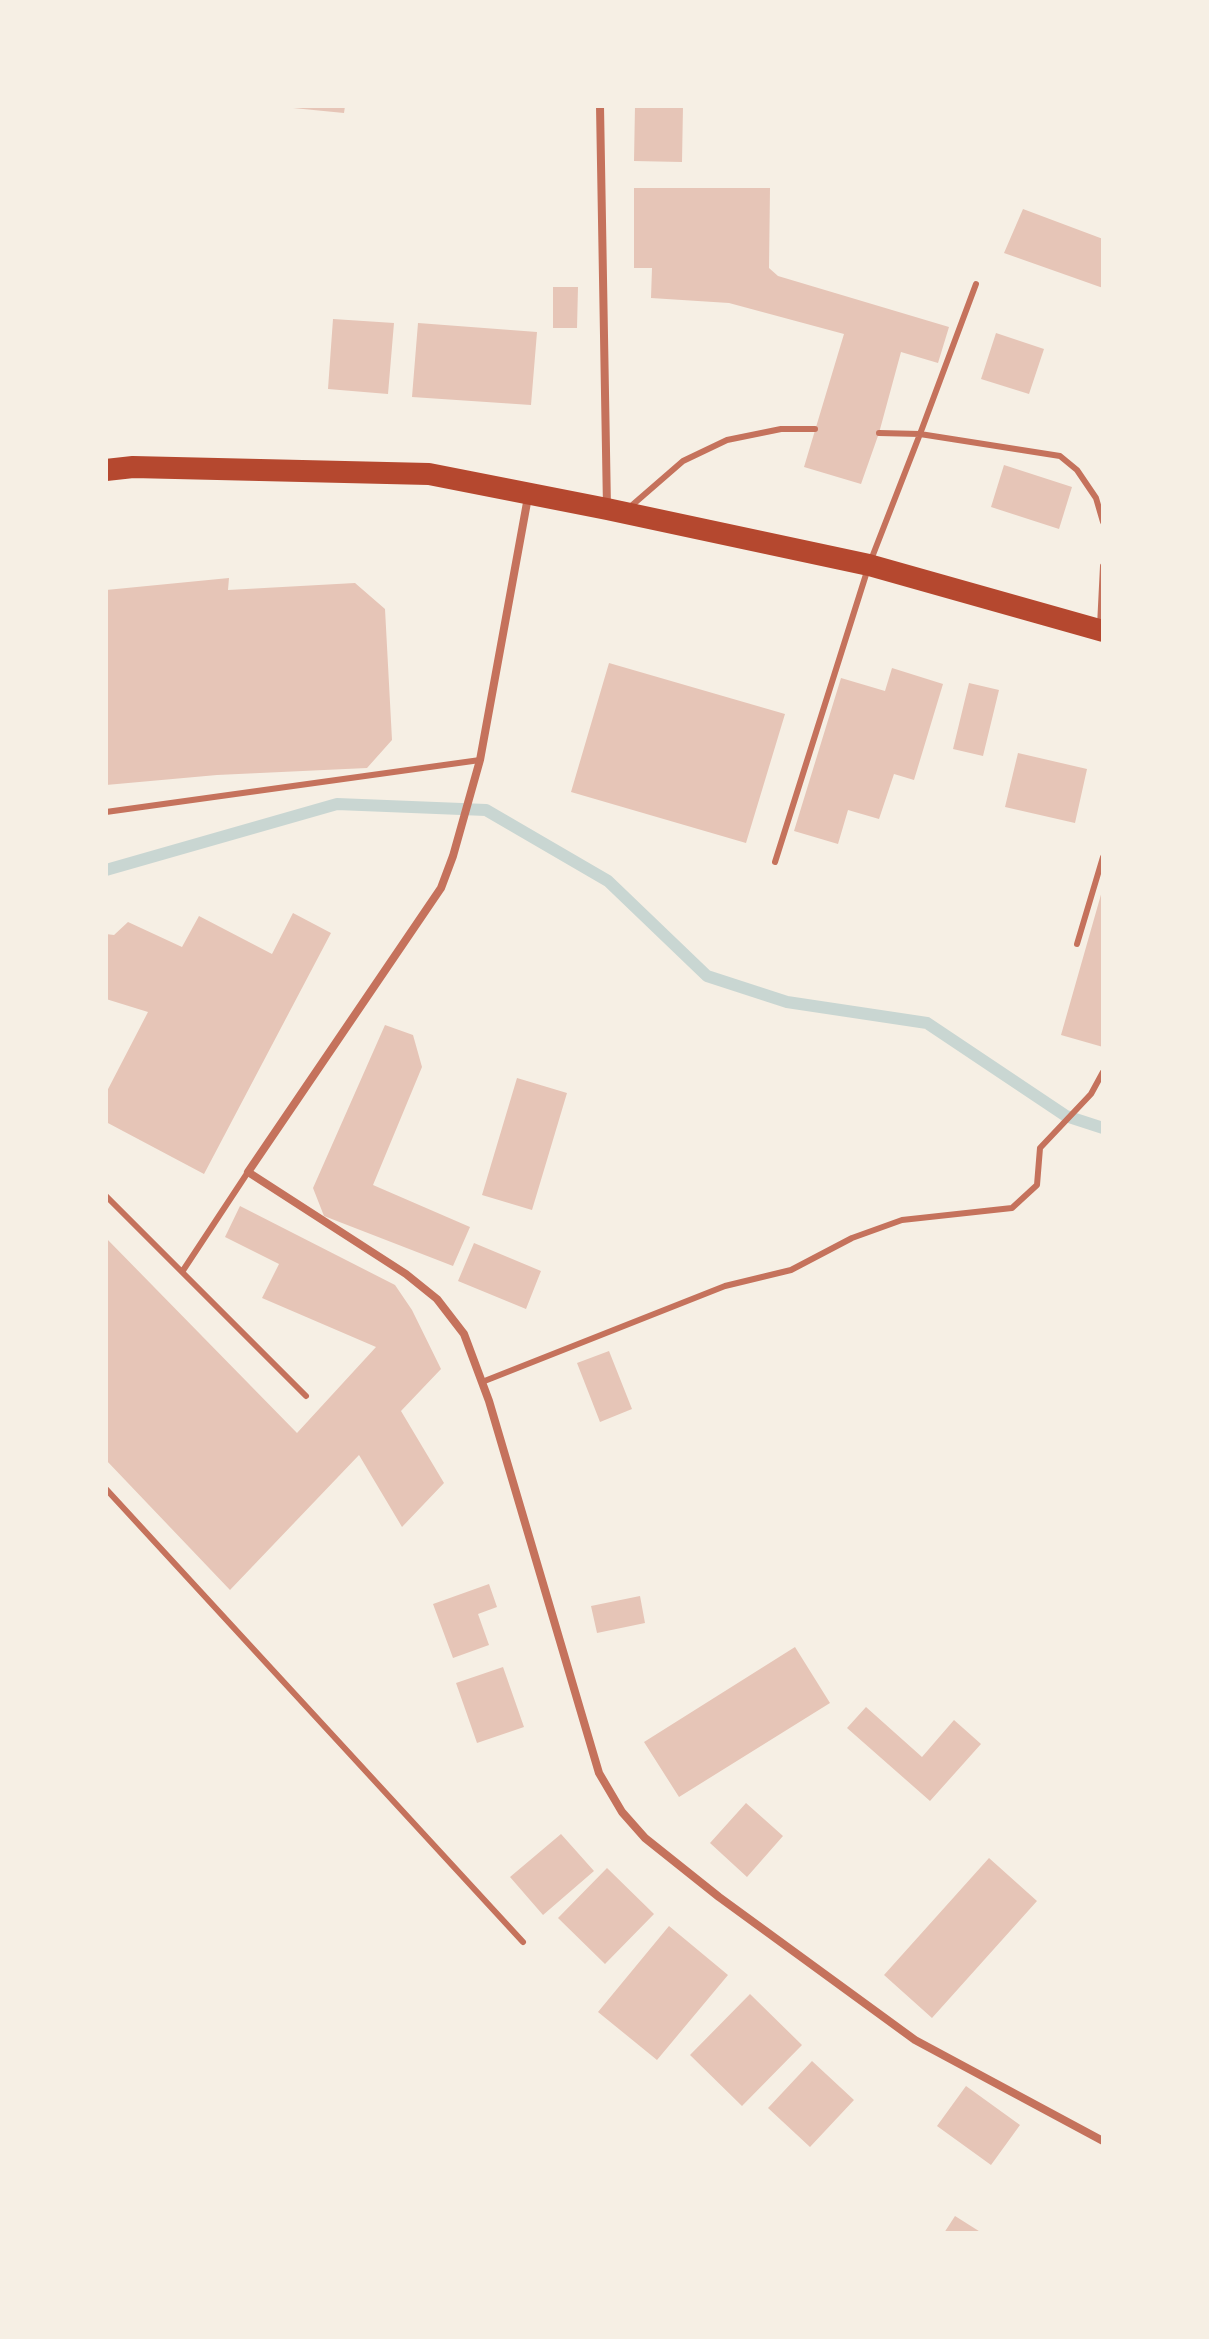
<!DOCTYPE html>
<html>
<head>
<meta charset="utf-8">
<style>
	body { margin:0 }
	#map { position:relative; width:1209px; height:2339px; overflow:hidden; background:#f6efe4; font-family:Manrope,sans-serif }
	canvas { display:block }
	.frame { position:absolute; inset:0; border:108px solid #f6efe4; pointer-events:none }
</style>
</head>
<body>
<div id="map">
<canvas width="1209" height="2339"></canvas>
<div class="frame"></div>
</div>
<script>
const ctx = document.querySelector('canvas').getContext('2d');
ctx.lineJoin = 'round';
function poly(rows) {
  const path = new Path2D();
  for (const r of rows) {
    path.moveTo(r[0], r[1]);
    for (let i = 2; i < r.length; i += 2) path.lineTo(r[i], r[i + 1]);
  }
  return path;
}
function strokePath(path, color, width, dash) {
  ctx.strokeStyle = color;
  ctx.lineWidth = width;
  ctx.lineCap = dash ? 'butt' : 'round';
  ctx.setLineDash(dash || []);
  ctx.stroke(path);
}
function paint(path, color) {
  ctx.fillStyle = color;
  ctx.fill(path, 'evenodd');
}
strokePath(poly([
	[106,870,337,804,486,810,608,881,707,976,787,1002,927,1023,1066,1116,1103,1128]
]), '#c9d6d2', 12);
paint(poly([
	[293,106,345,106,344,113,293,108],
	[635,106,683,106,682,162,634,161],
	[634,188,770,188,769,268,778,276,949,327,938,363,901,352,879,433,861,484,804,467,844,334,729,303,651,298,652,268,634,268],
	[1023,209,1103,239,1103,288,1004,253],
	[553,287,578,287,577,328,553,328],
	[333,319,394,323,388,394,328,389],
	[418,323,537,332,531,405,412,397],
	[996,333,1044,349,1029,394,981,379],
	[1004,465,1072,487,1059,529,991,507],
	[229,578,228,590,355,583,385,609,392,740,367,768,217,775,106,785,106,590],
	[609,663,785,714,746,843,571,792],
	[892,668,943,684,914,780,894,774,879,819,848,810,838,844,794,831,841,678,885,691],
	[969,683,999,690,983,756,953,749],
	[1018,753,1087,769,1075,823,1005,807],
	[1102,891,1103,892,1103,1047,1061,1035],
	[293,913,331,933,204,1174,106,1122,106,1093,148,1012,106,999,106,934,114,935,128,922,182,947,199,916,272,954],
	[385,1025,413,1035,422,1067,373,1185,470,1227,453,1266,324,1216,313,1188],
	[517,1078,567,1093,532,1210,482,1195],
	[240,1206,395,1285,412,1310,441,1369,401,1411,444,1483,402,1527,359,1455,230,1590,106,1460,106,1238,297,1433,376,1347,262,1298,279,1264,225,1237],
	[474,1243,541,1271,526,1309,458,1281],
	[609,1351,632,1409,600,1422,577,1363],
	[489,1584,497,1607,478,1614,489,1645,453,1658,433,1604],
	[640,1596,645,1623,597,1633,591,1606],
	[795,1647,830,1703,679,1797,644,1742],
	[503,1667,524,1727,477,1743,456,1683],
	[866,1707,922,1757,954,1720,981,1744,930,1801,847,1728],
	[746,1803,783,1836,747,1877,710,1843],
	[561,1834,594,1871,543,1915,510,1877],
	[989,1858,1037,1901,932,2018,884,1975],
	[607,1868,654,1914,605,1964,558,1918],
	[669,1926,728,1975,657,2060,598,2012],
	[750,1994,802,2045,742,2106,690,2055],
	[812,2061,854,2100,810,2147,768,2108],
	[966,2086,1020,2125,991,2165,937,2126],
	[955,2216,982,2233,944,2233]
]), '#e6c5b7');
strokePath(poly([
	[879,433,920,434,976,284],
	[630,507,683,461,727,440,781,429,815,429],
	[1100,626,1103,566],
	[106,812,480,760],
	[775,862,869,565,920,434,1060,456,1077,470,1096,498,1103,522],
	[1077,944,1103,857],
	[106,1196,306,1396],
	[182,1272,248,1172],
	[482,1382,725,1286,791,1270,852,1238,902,1220,1012,1208,1037,1185,1040,1148,1091,1094,1103,1072],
	[106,1489,523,1942]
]), '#c5725c', 6);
strokePath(poly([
	[600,106,607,508],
	[528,497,480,760,453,856,441,888,248,1172,406,1274,437,1299,464,1334,489,1401,599,1773,622,1812,645,1838,719,1897,915,2040,1103,2141]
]), '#c5725c', 8);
strokePath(poly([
	[106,470,133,467,429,474,607,509,869,565,1103,631]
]), '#b5482f', 22);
</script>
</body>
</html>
